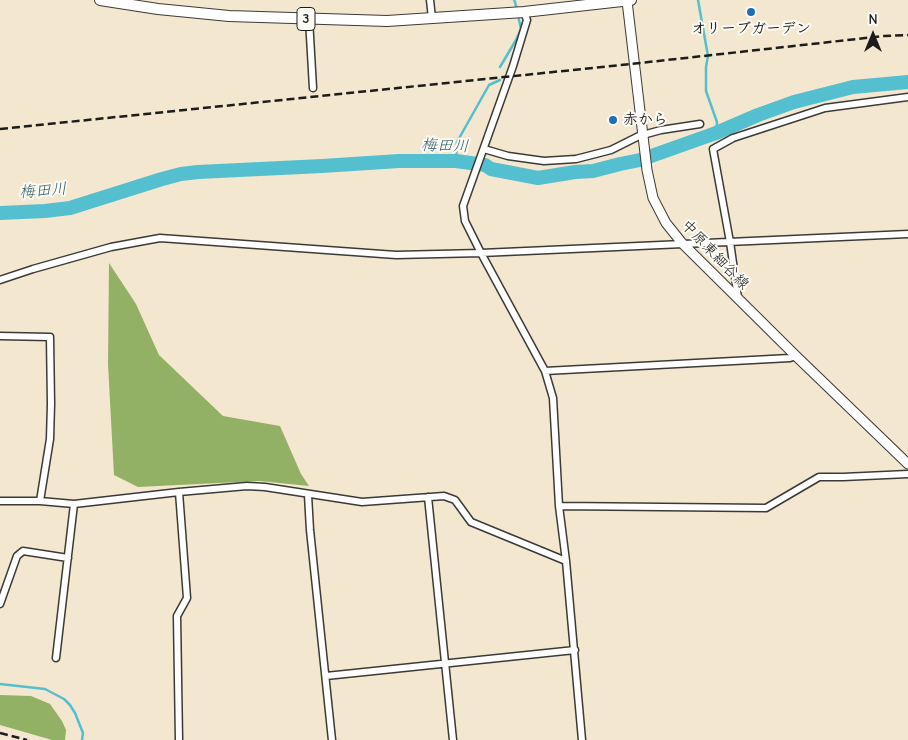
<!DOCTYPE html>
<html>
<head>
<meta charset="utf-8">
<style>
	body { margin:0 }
	#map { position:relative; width:908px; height:740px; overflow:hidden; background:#f4e7cf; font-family:"Comic Neue",sans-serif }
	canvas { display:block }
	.north { position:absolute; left:848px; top:10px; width:50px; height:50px; -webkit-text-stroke:4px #fdfcf7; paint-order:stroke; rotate:0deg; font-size:14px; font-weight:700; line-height:20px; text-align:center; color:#1c1c1c }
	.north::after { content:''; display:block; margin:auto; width:18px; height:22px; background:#1c1c1c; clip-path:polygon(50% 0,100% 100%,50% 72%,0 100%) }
</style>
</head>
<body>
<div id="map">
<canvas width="908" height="740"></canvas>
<div class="north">N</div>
</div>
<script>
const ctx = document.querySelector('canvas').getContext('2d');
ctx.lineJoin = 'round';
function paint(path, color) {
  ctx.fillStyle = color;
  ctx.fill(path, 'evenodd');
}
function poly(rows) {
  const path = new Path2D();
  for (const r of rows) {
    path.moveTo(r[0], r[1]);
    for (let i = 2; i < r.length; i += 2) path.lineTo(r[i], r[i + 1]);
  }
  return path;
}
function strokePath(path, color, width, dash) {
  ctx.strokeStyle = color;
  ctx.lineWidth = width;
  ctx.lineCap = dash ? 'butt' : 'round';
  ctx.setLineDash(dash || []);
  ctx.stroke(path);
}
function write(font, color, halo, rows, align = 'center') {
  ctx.font = font + ' "Comic Neue","Klee One",sans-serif';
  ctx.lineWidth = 4;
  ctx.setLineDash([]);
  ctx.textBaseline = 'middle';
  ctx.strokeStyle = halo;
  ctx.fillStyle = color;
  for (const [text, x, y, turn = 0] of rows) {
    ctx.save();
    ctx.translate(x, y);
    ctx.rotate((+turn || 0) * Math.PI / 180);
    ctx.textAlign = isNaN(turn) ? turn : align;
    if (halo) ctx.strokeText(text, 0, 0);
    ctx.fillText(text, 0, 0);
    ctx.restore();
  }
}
paint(poly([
	[109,263,136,304,159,355,223,416,280,426,301,474,309,486,260,481,138,487,114,475,108,364],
	[0,695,31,696,50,704,62,721,66,730,65,740,52,740,0,725]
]), '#92b164');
strokePath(poly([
	[514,0,515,2,517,10],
	[698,0,708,56,706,67,706,91,717,122,716,133],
	[500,67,516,40,521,29,518,15],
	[456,161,457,142,489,85,500,80],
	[0,684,45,689,64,699,70,705,75,713,83,733,82,740]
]), '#54bfce', 2.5);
strokePath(poly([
	[0,213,45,211,70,208,162,179,181,174,198,172,322,166,399,161,456,161,485,165,491,169,538,178,575,172,593,171,620,164,640,160,716,133,758,115,794,102,853,87,908,82]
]), '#54bfce', 14);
const street = poly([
	[430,0,432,18],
	[524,12,527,20,513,66,463,206,465,221,481,253,545,371,553,398,559,506,566,561,582,740],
	[309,19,313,88],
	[484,149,508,156,544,161,576,159,611,150,639,136,661,130,700,124],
	[0,280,33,269,111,247,160,238,396,255,481,253,908,234],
	[738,298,730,242,713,149,733,138,825,108,908,97],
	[0,336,50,337,51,404,50,439,40,501],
	[545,371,790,358,796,356],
	[179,492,187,598,177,616,179,740],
	[308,495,310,530,332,740],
	[428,497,453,740],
	[0,501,40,501,74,504,179,492,247,486,265,487,362,502,444,496,455,500,471,522,566,561],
	[559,506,766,508,819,477,843,477,908,474],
	[0,604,17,556,23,551,68,558],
	[56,658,74,504],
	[326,676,575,650]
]);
const secondary = poly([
	[627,1,647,170,653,198,666,223,682,243,796,356,908,464]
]);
const primary = poly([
	[100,0,158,9,229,16,387,21,524,12,631,0]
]);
strokePath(street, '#3c3a37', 9);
strokePath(secondary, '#3c3a37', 11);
strokePath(primary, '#3c3a37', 12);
strokePath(street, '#fff', 6);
strokePath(secondary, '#fff', 9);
strokePath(primary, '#fff', 10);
strokePath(poly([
	[0,129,631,64,884,36,908,35],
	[0,733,27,740]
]), '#1c1c1c', 2.5, [8, 4]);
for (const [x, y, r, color] of [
	[751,12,5,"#1f6fb2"],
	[613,120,5,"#1f6fb2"]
]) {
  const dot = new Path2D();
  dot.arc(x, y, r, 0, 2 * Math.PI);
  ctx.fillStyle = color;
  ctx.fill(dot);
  strokePath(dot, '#fdfcf7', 2);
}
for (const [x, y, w] of [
	[306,19,18]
]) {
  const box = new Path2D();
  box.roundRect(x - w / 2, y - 11.5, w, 23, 4);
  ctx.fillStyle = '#fdfcf7';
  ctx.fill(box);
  strokePath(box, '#1c1c1c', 1);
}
write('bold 14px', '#1c1c1c', null, [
	["3",306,19]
]);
write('bold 15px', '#1c1c1c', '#fdfcf7', [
	["オリーブガーデン",751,29],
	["赤から",623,120,"left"]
]);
write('15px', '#1c1c1c', '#fdfcf7', [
	["中原東細谷線",715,255,46]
]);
write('italic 16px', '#325d63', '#fdfcf7', [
	["梅田川",445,146,2],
	["梅田川",43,191,-5]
]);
</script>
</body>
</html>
